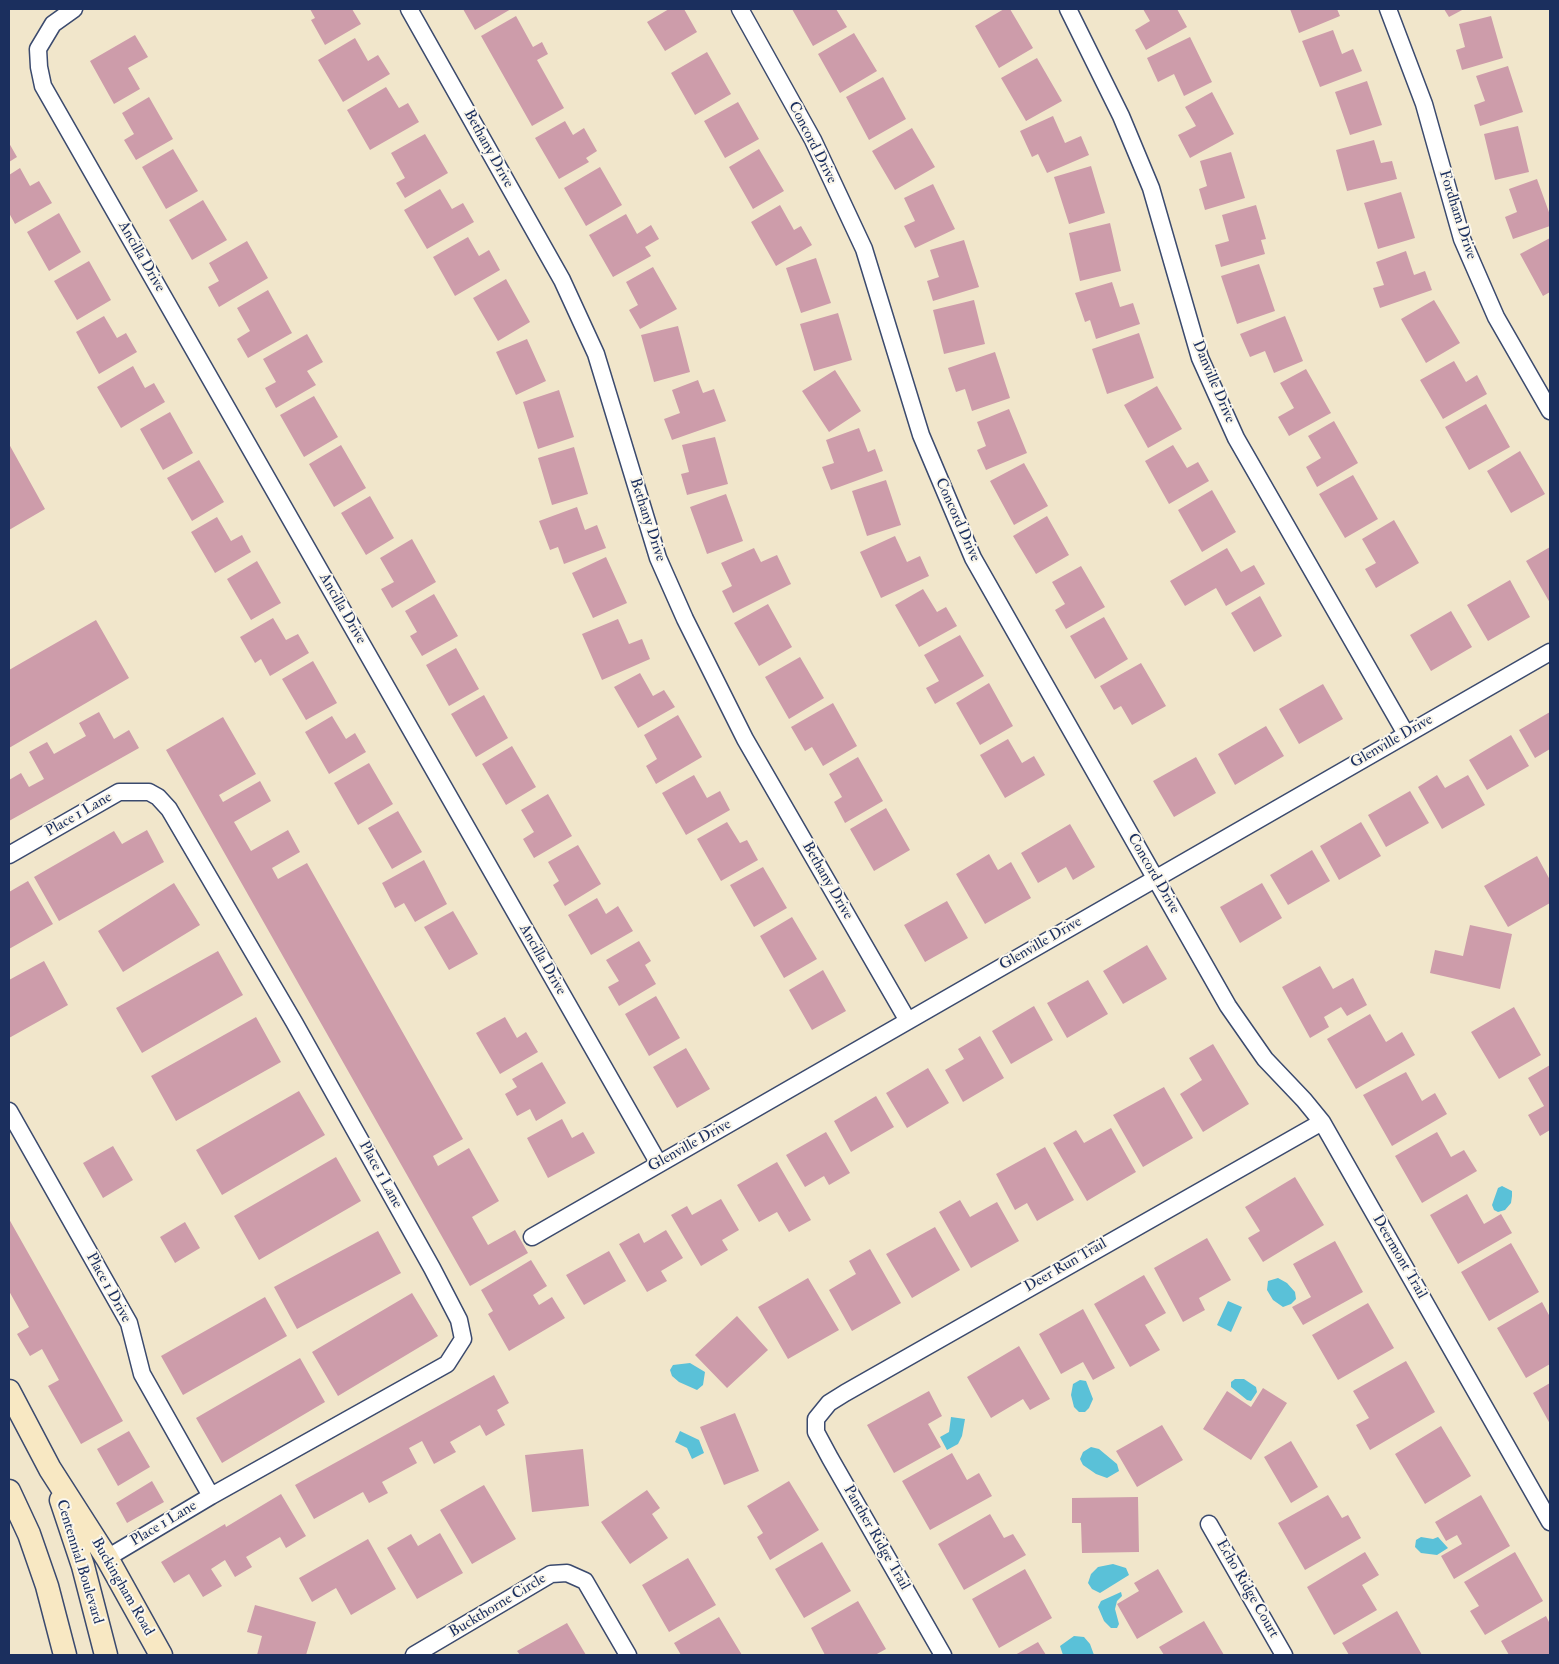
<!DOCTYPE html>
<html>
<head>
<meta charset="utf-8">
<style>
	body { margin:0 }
	#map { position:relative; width:1559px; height:1664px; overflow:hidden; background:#f1e6cb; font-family:"IM FELL Double Pica",serif }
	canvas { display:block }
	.frame { position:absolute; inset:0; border:10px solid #1b2f5e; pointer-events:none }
</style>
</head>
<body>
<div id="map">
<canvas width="1559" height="1664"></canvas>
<div class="frame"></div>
</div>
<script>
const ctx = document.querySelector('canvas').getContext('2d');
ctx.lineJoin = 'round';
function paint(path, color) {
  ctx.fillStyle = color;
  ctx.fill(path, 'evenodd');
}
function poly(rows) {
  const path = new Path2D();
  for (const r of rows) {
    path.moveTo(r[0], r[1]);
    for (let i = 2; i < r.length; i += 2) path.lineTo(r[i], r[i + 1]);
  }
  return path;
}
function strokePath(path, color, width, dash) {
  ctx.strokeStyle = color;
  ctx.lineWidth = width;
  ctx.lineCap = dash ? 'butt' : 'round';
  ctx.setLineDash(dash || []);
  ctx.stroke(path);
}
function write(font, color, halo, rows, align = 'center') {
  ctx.font = font + ' "IM FELL Double Pica",serif';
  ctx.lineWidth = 4;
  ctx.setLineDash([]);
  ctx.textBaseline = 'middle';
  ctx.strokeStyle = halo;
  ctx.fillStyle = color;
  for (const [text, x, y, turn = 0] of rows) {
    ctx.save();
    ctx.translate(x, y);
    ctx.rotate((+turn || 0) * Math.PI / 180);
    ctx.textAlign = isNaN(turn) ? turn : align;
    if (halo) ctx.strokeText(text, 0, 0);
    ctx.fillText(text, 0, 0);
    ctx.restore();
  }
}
paint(poly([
	[1502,1186,1512,1191,1512,1196,1511,1203,1505,1210,1498,1212,1494,1210,1492,1205,1498,1188],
	[1278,1278,1287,1283,1295,1292,1296,1299,1291,1304,1283,1307,1273,1300,1267,1290,1268,1281],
	[1228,1301,1242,1307,1231,1332,1217,1325],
	[690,1363,705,1372,703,1385,697,1390,679,1382,672,1376,670,1370,673,1365],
	[1235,1379,1244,1379,1256,1387,1257,1392,1251,1401,1247,1400,1231,1387,1231,1382],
	[1080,1380,1086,1381,1093,1399,1089,1408,1085,1412,1079,1412,1074,1407,1071,1395,1073,1384],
	[951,1417,965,1419,962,1436,958,1444,947,1450,940,1437,949,1432],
	[680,1431,699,1440,704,1453,692,1459,687,1448,675,1442],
	[1091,1447,1099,1449,1117,1464,1119,1471,1107,1478,1096,1474,1083,1465,1080,1459,1083,1452],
	[1421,1537,1433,1539,1438,1537,1448,1548,1437,1555,1421,1553,1415,1547,1416,1540],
	[1113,1564,1126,1568,1129,1575,1100,1593,1092,1589,1088,1583,1091,1574,1098,1567],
	[1121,1592,1122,1596,1117,1601,1115,1609,1119,1624,1117,1628,1111,1628,1104,1621,1098,1607,1101,1601],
	[1074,1636,1084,1637,1090,1644,1094,1655,1063,1655,1060,1646]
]), '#5ac1d8');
paint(poly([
	[310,9,352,9,361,24,325,45,311,20,315,18],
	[463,9,511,9,475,30],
	[669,9,684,9,697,32,665,51,647,22],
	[792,9,836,9,847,27,813,46],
	[1004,9,1010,9,1033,48,999,68,975,26],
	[1143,9,1177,9,1187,27,1146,50,1135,30,1150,21],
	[1290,9,1337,9,1340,16,1299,33],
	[1444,9,1464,9,1449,17],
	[516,16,533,47,542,42,548,54,537,60,564,108,532,126,481,36],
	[1491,16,1503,58,1462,70,1456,50,1465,47,1459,24],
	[1333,30,1342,54,1353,49,1362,71,1320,87,1302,41],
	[854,33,877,71,840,93,818,54],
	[135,35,148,57,128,68,140,89,114,104,90,61],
	[1190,37,1212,82,1184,96,1174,74,1158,82,1147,58],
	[355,38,368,61,378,55,390,74,343,102,318,60],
	[707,52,731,94,695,115,671,73],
	[1037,58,1062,101,1026,121,1001,78],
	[1508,66,1523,112,1480,126,1474,105,1485,101,1476,76],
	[883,77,906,119,869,140,846,97],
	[1367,81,1382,125,1350,135,1335,92],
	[386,87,399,108,408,103,419,122,370,150,347,110],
	[1212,92,1234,134,1190,158,1178,135,1196,126,1185,107],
	[149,97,173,139,136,160,124,140,134,134,122,113],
	[738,102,759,139,725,158,704,121],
	[1053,116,1065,143,1081,136,1089,155,1047,173,1038,154,1032,157,1020,131],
	[565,121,573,135,584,128,597,151,586,158,589,162,559,179,535,138],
	[1518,126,1529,172,1495,180,1484,134],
	[912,128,935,167,895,190,872,151],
	[425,134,448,173,405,198,396,183,405,178,391,153],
	[1374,140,1381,163,1392,161,1397,179,1347,191,1336,150],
	[9,143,17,157,9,162],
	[173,149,198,191,166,209,142,167],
	[759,149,784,191,753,209,729,167],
	[1231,152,1245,198,1205,210,1199,189,1207,186,1200,161],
	[1091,166,1105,213,1069,224,1054,177],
	[600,167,622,205,586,226,564,188],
	[20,168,30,186,39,181,52,203,15,224,9,213,9,175],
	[1537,179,1550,215,1550,226,1513,239,1505,217,1517,212,1509,189],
	[933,184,955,229,915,248,904,226,915,221,904,198],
	[440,189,452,209,463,203,474,222,427,249,404,210],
	[1401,192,1415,238,1378,249,1364,203],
	[203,200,227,240,192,260,169,220],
	[780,205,794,230,801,226,812,245,776,266,751,222],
	[1256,205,1266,239,1261,240,1265,254,1221,267,1215,245,1229,241,1222,215],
	[59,213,81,252,49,271,27,232],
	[626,214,637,234,651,225,659,239,645,247,651,256,613,277,589,235],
	[1110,223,1121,271,1080,281,1069,233],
	[468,237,479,256,489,250,500,270,455,296,433,257],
	[1550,238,1550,292,1543,296,1520,254],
	[964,240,979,287,933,301,927,281,939,277,930,250],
	[247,241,268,278,219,307,208,287,219,281,209,263],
	[1406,251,1414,275,1425,271,1432,290,1380,308,1373,288,1384,285,1376,262],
	[816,258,831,303,801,313,786,268],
	[89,261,111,300,77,320,54,281],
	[1259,264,1275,311,1237,324,1221,276],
	[653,267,677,309,640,329,629,310,638,305,626,282],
	[506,279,530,322,498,341,473,298],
	[1112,282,1120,307,1133,303,1140,324,1096,339,1090,320,1085,322,1075,293],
	[268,290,292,333,248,358,237,339,250,331,237,308],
	[974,300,985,344,944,354,933,310],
	[1434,300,1460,343,1426,363,1401,319],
	[838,313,852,360,814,371,800,324],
	[104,316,117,338,126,333,137,352,99,374,76,332],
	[1285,316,1303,361,1274,373,1265,351,1250,357,1240,334],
	[678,326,690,372,654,382,641,335],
	[1139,333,1154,378,1107,394,1092,349],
	[307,334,323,362,307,371,316,385,276,408,265,388,276,382,263,359],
	[527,339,546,381,516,395,496,352],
	[995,352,1010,398,972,411,965,389,956,392,948,368],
	[1454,361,1466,382,1477,375,1487,394,1443,419,1420,380],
	[133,366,145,388,154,383,165,402,121,428,97,387],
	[1306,369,1331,413,1289,436,1278,417,1294,408,1280,383],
	[835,370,861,411,829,432,802,391],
	[698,380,703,393,714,389,726,421,672,440,664,419,680,413,672,390],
	[1157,386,1182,429,1148,448,1124,405],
	[559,390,574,437,538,449,523,402],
	[314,396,338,437,304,457,280,415],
	[1486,404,1510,447,1469,470,1445,427],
	[1009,409,1027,453,986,470,977,450,986,446,977,422],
	[170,412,193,453,163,470,140,429],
	[1334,421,1358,463,1317,487,1306,467,1321,458,1308,436],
	[859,428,868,452,875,449,883,471,831,490,822,467,834,463,826,440],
	[715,437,728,484,687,495,681,474,689,472,682,445],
	[9,444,45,509,9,530],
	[341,445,366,488,334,507,309,464],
	[1173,445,1187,468,1198,462,1209,481,1169,504,1145,461],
	[574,447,588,494,552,505,538,458],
	[1520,451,1545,494,1511,513,1487,471],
	[199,460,224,502,192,521,167,478],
	[1024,463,1048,506,1014,525,990,481],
	[1353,475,1378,519,1345,538,1319,494],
	[886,480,901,525,867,536,852,491],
	[1212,490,1236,532,1202,552,1178,510],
	[726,494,743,541,707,554,690,507],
	[370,496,394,538,366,555,341,513],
	[577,507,585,530,597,525,606,548,564,564,558,547,550,550,539,521],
	[1047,516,1069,555,1036,574,1013,536],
	[217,517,231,541,242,535,251,552,215,573,191,532],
	[1394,520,1419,563,1376,588,1365,569,1376,563,1362,539],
	[895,536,907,562,920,556,929,576,881,598,860,552],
	[412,539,436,582,392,608,381,589,394,582,380,558],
	[1550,547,1550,603,1526,561],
	[754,548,761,562,777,555,791,584,733,613,722,591,732,586,721,563],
	[1227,548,1241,572,1254,565,1265,584,1226,606,1216,588,1185,606,1170,581],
	[606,557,627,603,593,618,572,573],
	[257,561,281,603,251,620,227,579],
	[1081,566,1105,607,1066,629,1055,610,1065,604,1052,582],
	[1510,580,1530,617,1488,641,1467,605],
	[923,589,937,612,946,607,957,626,919,647,895,605],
	[434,594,458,636,422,656,410,636,417,632,405,611],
	[1260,596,1282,636,1254,652,1231,613],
	[768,604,792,647,759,666,734,623],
	[1451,611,1472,647,1431,671,1410,635],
	[1104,617,1128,659,1095,679,1070,636],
	[273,618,286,640,298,634,309,653,270,676,261,659,255,663,240,637],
	[618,619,629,644,642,639,650,659,602,680,582,634],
	[96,620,129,678,9,748,9,670],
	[960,635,984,676,935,704,926,688,939,681,924,655],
	[456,648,479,689,449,706,426,665],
	[800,657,824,698,789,719,765,677],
	[313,661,337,703,306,720,282,679],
	[1141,663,1166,706,1132,725,1121,706,1114,710,1100,686],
	[640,673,653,696,664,690,675,707,638,728,614,687],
	[989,683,1013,726,980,745,956,703],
	[1323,684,1343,719,1299,744,1279,709],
	[484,695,508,738,476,757,451,714],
	[833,703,857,746,823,766,812,747,805,751,791,727],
	[99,712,114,739,129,730,139,748,9,821,9,780,21,773,29,787,44,779,29,752,47,742,54,754,86,736,79,723],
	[1550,712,1550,749,1535,758,1519,730],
	[678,715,702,757,656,784,646,766,657,759,644,735],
	[332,716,346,739,355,733,366,752,329,774,305,732],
	[223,717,256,774,219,795,223,802,260,781,271,801,234,822,251,851,288,830,300,852,272,868,278,879,307,863,463,1139,433,1156,438,1166,469,1148,499,1201,472,1217,488,1245,515,1230,528,1253,470,1286,166,750],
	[1266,726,1284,756,1235,785,1218,754],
	[1511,735,1529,766,1487,790,1469,760],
	[1008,739,1022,763,1034,756,1045,775,1005,798,980,755],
	[512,746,536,787,506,805,482,764],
	[858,757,883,801,845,823,834,802,842,797,829,774],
	[1196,757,1216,793,1174,817,1153,781],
	[369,763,393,804,358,825,334,783],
	[694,775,707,798,720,791,730,810,686,835,662,793],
	[1437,775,1445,788,1468,775,1485,805,1442,829,1418,787],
	[1410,791,1429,823,1386,847,1368,815],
	[548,794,572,836,534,858,523,839,534,832,521,810],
	[886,808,910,850,874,871,850,829],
	[398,811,422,852,392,869,368,828],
	[727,822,740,843,747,840,758,860,721,881,697,839],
	[1361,822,1381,856,1339,880,1320,846],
	[1070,824,1095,867,1073,880,1066,867,1038,883,1021,853],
	[147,830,164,862,59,921,34,877,114,831,122,844],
	[578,845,601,884,565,906,553,885,559,881,548,862],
	[1312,850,1330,881,1288,905,1270,875],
	[989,854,998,870,1011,862,1031,898,985,924,956,874],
	[1537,856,1550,880,1550,903,1508,927,1484,886],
	[424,860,447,904,415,922,404,903,395,908,382,883],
	[763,867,787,908,754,927,730,885],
	[28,881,53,924,9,949,9,892],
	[174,883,200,925,123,972,98,931],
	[1262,883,1282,918,1240,943,1220,907],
	[597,898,606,914,618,906,633,931,591,955,568,915],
	[947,901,968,938,925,962,904,925],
	[453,911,478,954,449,970,424,927],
	[792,917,817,959,784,978,760,936],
	[1470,925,1512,934,1500,989,1430,973,1435,950,1463,956],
	[639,941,651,961,645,965,656,984,619,1006,608,987,619,981,606,960],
	[1147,945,1167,979,1123,1004,1103,971],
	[218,951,243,995,142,1053,116,1008],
	[44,961,68,1005,9,1038,9,980],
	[1320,966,1333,989,1353,978,1367,1005,1347,1016,1341,1007,1324,1017,1329,1027,1310,1038,1282,987],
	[823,970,846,1011,812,1030,789,990],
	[1088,980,1108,1014,1067,1038,1047,1003],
	[656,996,680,1038,649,1056,625,1014],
	[1034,1006,1053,1040,1011,1064,992,1031],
	[1514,1007,1541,1055,1499,1079,1471,1032],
	[1370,1014,1386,1042,1402,1032,1415,1055,1356,1089,1327,1039],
	[256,1017,281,1062,176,1121,151,1076],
	[505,1017,517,1038,526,1032,538,1052,500,1074,476,1033],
	[980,1036,1004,1078,963,1102,945,1070,964,1059,958,1049],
	[1213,1044,1249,1104,1203,1132,1180,1094,1202,1080,1189,1058],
	[686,1048,710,1089,677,1108,653,1067],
	[542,1062,566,1103,536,1121,530,1109,517,1116,505,1094,517,1087,512,1079],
	[1550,1065,1550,1130,1540,1136,1528,1115,1544,1106,1528,1078],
	[928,1068,949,1103,907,1128,886,1093],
	[1406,1072,1422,1101,1435,1093,1447,1114,1392,1146,1363,1095],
	[1164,1087,1193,1138,1143,1167,1113,1115],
	[299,1091,325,1135,222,1195,196,1150],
	[876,1096,894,1127,851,1152,834,1121],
	[562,1119,572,1138,583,1132,595,1153,548,1178,527,1138],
	[1111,1128,1136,1172,1087,1201,1053,1143,1076,1130,1084,1143],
	[826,1132,850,1173,829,1185,824,1176,805,1187,786,1155],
	[1437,1132,1451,1157,1464,1150,1477,1171,1422,1203,1395,1156],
	[113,1146,133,1180,103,1198,83,1163],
	[1045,1147,1074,1200,1037,1221,1027,1203,1015,1210,996,1174],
	[336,1157,361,1201,259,1260,234,1216],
	[777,1162,811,1220,789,1232,777,1212,759,1222,737,1185],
	[1295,1177,1324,1225,1263,1262,1248,1238,1260,1231,1245,1207],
	[1467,1194,1484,1224,1501,1214,1512,1233,1458,1264,1430,1215],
	[721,1199,739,1230,722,1240,728,1250,701,1266,671,1215,687,1206,692,1215],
	[960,1200,970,1217,997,1202,1019,1241,971,1268,939,1212],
	[9,1219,123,1421,81,1444,48,1386,59,1380,42,1349,30,1356,17,1334,29,1327,9,1291],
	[185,1222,200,1248,175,1263,160,1237],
	[935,1227,960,1270,912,1298,886,1254],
	[666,1230,683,1258,661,1271,667,1281,647,1292,619,1244,639,1233,644,1243],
	[378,1231,401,1273,297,1329,274,1287],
	[1207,1238,1231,1280,1199,1298,1205,1310,1183,1322,1154,1268],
	[1335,1241,1363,1292,1303,1325,1292,1307,1311,1297,1293,1264],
	[1511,1243,1539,1292,1489,1321,1461,1272],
	[870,1249,901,1303,852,1331,829,1290,856,1274,849,1261],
	[609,1251,626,1281,584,1305,566,1275],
	[531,1260,547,1286,533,1295,539,1305,552,1297,565,1318,509,1351,488,1314,493,1311,481,1290],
	[1144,1275,1166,1313,1145,1325,1160,1350,1130,1367,1094,1304],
	[808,1278,839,1330,788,1359,758,1307],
	[412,1293,438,1336,338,1396,312,1352],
	[265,1297,287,1336,183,1395,161,1356],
	[1542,1302,1550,1317,1550,1364,1526,1378,1497,1328],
	[1368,1303,1394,1348,1338,1380,1312,1335],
	[1083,1309,1115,1368,1093,1380,1083,1362,1061,1374,1039,1334],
	[737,1316,768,1350,727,1388,695,1355],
	[1019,1346,1050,1399,1030,1410,1023,1399,991,1418,967,1377],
	[300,1358,325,1402,222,1463,196,1418],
	[1406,1361,1435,1412,1370,1450,1356,1425,1369,1418,1353,1391],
	[494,1375,509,1403,497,1410,505,1425,486,1436,480,1425,450,1442,456,1452,434,1464,422,1441,409,1448,417,1463,382,1482,388,1493,369,1503,363,1492,314,1519,295,1485],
	[1550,1383,1550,1424,1533,1393],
	[1263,1388,1287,1403,1251,1460,1203,1429,1227,1391,1251,1407],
	[929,1391,942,1416,928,1424,941,1447,894,1473,867,1425],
	[735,1413,759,1471,724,1485,700,1427],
	[1162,1425,1183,1460,1137,1487,1116,1451],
	[1441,1426,1471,1476,1425,1504,1395,1454],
	[129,1431,150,1467,118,1486,97,1449],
	[1291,1441,1318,1487,1291,1503,1264,1457],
	[583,1449,589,1506,532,1512,525,1455],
	[952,1453,967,1480,979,1473,992,1496,930,1530,902,1481],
	[152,1481,164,1502,127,1523,116,1503],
	[789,1481,819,1530,770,1560,757,1537,763,1533,747,1506],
	[484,1485,516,1539,472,1564,440,1510],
	[647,1490,660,1508,652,1514,668,1538,630,1564,601,1522],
	[281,1494,306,1536,286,1548,280,1537,246,1557,252,1567,235,1577,225,1560,211,1569,222,1586,203,1597,189,1574,174,1583,161,1562,225,1524,226,1527],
	[1328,1495,1342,1518,1348,1515,1361,1538,1305,1570,1278,1523],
	[1481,1495,1510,1546,1454,1579,1441,1556,1462,1544,1457,1535,1446,1541,1435,1522],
	[1138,1497,1139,1552,1082,1553,1081,1523,1072,1523,1072,1498],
	[990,1514,1004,1538,1013,1534,1026,1555,964,1590,938,1544],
	[440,1533,463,1573,417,1599,387,1548,411,1534,418,1546],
	[368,1539,396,1589,351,1615,336,1588,312,1602,299,1578],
	[822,1542,851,1591,804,1618,775,1569],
	[1365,1552,1379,1575,1362,1585,1377,1610,1334,1635,1307,1587],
	[1515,1552,1543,1601,1485,1635,1470,1611,1479,1606,1464,1582],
	[688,1558,716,1605,669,1632,642,1585],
	[1025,1569,1052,1618,999,1648,972,1599],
	[1158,1569,1183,1612,1137,1639,1117,1604,1139,1591,1134,1583],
	[858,1601,886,1649,875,1655,825,1655,811,1628],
	[255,1605,316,1622,306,1655,257,1655,262,1636,247,1632],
	[1397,1611,1422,1655,1349,1655,1342,1643],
	[1546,1616,1550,1624,1550,1655,1509,1655,1501,1641],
	[719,1617,742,1655,681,1655,674,1643],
	[1204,1621,1224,1655,1164,1655,1159,1647],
	[567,1623,586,1655,520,1655,517,1651],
	[1038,1642,1046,1655,1015,1655]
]), '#cd9caa');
const street = poly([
	[74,9,53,24,38,49,39,67,43,86,659,1164],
	[409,9,562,280,596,354,658,558,685,619,745,739,908,1021],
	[740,9,813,140,864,249,921,435,973,558,1228,1006,1265,1059,1304,1100,1322,1122,1550,1522],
	[1068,9,1121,116,1151,188,1200,358,1236,438,1406,734],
	[1388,9,1424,104,1462,239,1496,317,1550,411],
	[9,855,119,792,149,792,158,797,169,809,294,1022,432,1268,459,1320,463,1339,447,1364,211,1496,107,1558],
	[9,1111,129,1323,142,1374,211,1496],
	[532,1237,1550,652],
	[1209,1524,1284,1655],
	[414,1655,551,1574,567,1573,585,1581,628,1655],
	[943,1655,830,1458,816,1432,816,1419,829,1403,845,1393,1322,1122]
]);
const secondary = poly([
	[9,1391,50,1469,107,1558,161,1655],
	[9,1491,29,1534,47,1586,65,1655],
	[61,1500,83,1566,106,1655]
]);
strokePath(street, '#3b4a6e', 19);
strokePath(secondary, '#3b4a6e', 25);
strokePath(street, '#fff', 16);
strokePath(secondary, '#f8e8c3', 22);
write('15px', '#1b2f5e', '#fbf7ec', [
	["Concord Drive",812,143,63],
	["Bethany Drive",488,149,61],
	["Fordham Drive",1457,215,72],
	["Ancilla Drive",141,257,60],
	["Danville Drive",1213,382,67],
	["Bethany Drive",647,520,72],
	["Concord Drive",957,520,66],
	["Ancilla Drive",342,609,60],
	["Glenville Drive",1392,742,-30],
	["Place 1 Lane",79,815,-30],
	["Concord Drive",1153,874,60],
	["Bethany Drive",827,881,60],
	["Glenville Drive",1041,944,-30],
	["Ancilla Drive",542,960,60],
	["Glenville Drive",690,1146,-29],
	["Place 1 Lane",380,1175,61],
	["Deermont Trail",1399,1257,60],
	["Deer Run Trail",1066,1266,-30],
	["Place 1 Drive",108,1288,61],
	["Place 1 Lane",164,1524,-31],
	["Panther Ridge Trail",876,1538,60],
	["Centennial Boulevard",79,1562,73],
	["Buckingham Road",122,1587,60],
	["Echo Ridge Court",1247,1589,60],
	["Buckthorne Circle",498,1606,-31]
]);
</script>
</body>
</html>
